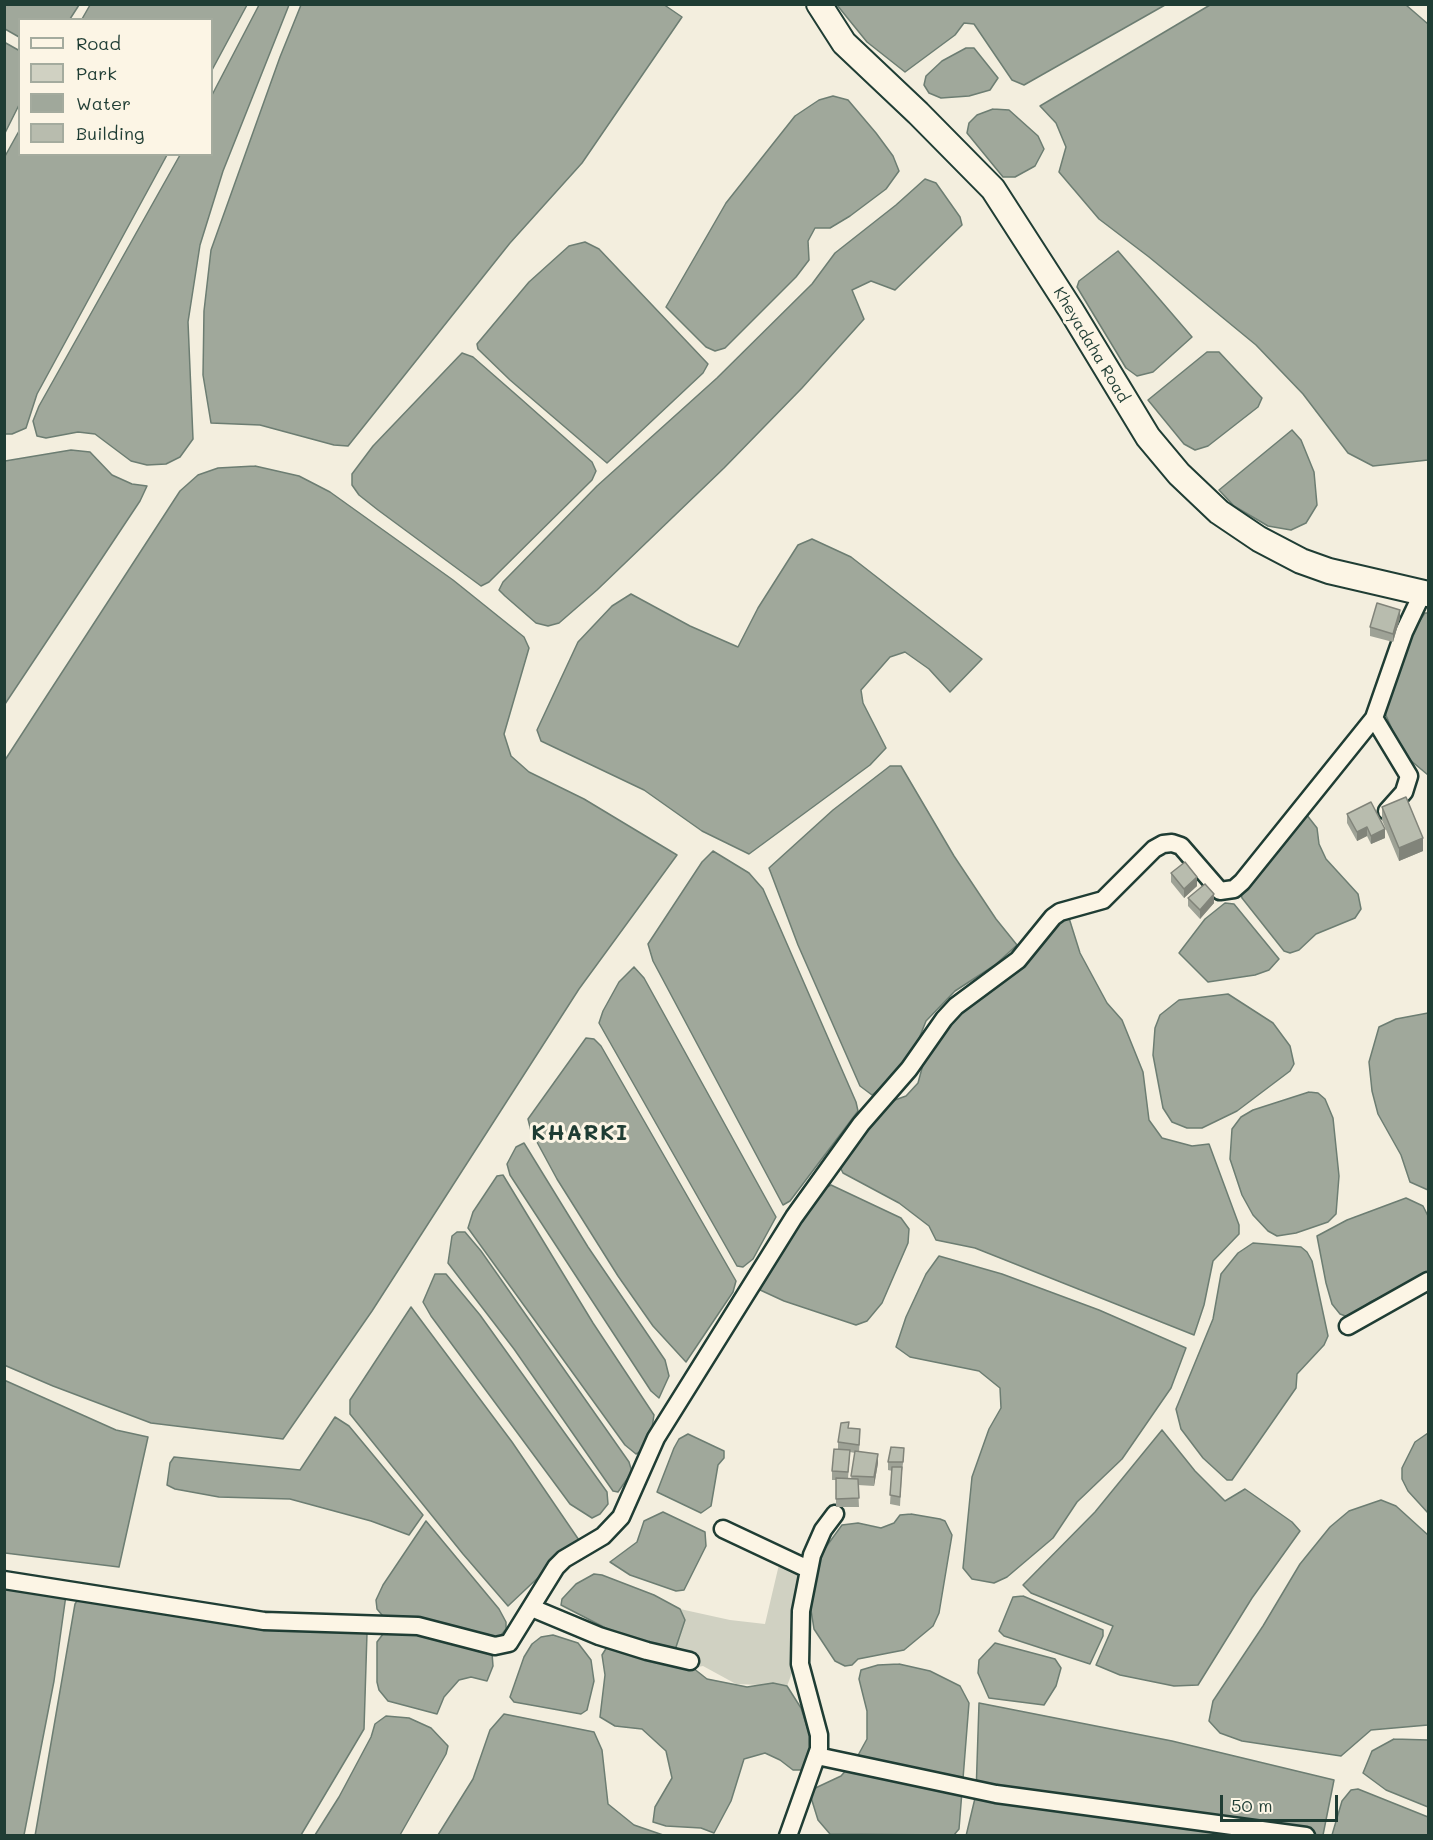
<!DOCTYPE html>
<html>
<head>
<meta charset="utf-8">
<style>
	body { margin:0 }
	#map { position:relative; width:1433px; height:1840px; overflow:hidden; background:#f3eede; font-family:Mali,sans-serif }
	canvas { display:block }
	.frame { position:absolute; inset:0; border:6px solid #1f3d34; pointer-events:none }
	.legend { position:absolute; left:18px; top:18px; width:195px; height:138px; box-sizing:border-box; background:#fcf5e5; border:2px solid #a4ab9e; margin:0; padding:8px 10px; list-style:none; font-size:18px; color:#1f3d34 }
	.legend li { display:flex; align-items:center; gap:12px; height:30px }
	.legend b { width:30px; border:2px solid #a4ab9e }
	.scale { position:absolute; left:1220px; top:1795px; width:118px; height:27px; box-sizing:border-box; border:3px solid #1f3d34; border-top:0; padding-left:8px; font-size:18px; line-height:21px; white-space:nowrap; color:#1f3d34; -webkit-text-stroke:4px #fcf5e5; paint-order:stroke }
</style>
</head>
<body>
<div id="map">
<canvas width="1433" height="1840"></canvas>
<div class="frame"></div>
<ul class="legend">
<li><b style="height:8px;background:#fcf5e5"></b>Road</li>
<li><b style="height:16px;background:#d0d1c2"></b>Park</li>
<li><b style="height:16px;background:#a0a89b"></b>Water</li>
<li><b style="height:16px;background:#b8bcae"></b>Building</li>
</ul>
<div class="scale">50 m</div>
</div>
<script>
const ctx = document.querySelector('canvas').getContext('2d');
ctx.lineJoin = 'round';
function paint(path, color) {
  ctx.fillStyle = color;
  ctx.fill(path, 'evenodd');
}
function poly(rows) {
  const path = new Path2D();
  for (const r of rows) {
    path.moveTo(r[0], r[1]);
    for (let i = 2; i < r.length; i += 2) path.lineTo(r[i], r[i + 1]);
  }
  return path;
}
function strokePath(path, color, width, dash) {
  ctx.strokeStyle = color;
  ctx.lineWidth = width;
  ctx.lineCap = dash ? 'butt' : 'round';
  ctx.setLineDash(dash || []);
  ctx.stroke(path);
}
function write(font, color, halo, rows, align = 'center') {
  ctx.font = font + ' Mali,sans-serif';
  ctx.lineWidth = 6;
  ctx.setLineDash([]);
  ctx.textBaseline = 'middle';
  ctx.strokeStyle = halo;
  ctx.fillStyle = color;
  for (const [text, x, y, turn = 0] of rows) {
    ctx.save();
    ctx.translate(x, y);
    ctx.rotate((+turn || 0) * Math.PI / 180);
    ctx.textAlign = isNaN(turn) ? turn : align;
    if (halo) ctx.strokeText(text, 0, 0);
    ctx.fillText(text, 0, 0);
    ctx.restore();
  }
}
paint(poly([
	[781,1556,808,1569,798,1657,787,1686,736,1684,703,1666,693,1668,674,1653,685,1620,680,1609,730,1620,765,1624]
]), '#d0d1c2');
const water = poly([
	[5,4,79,4,79,5,70,19,20,20,19,37,5,29,5,4],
	[663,4,682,17,582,163,510,243,348,446,334,445,260,425,211,423,203,375,204,311,211,250,280,57,301,5,663,4],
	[90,5,90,4,247,5,212,70,212,20,82,19,90,5],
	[259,5,289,5,223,171,200,245,188,322,193,439,180,457,166,464,147,465,131,461,95,434,78,432,46,438,37,436,33,421,39,406,180,155,212,154,212,95,259,5],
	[837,5,1165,5,1024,85,1012,80,974,24,964,23,955,35,905,72,867,42,837,5],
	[1210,5,1406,5,1428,24,1428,460,1373,466,1348,453,1303,394,1256,345,1149,257,1099,219,1059,172,1066,147,1056,123,1040,106,1210,5],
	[4,42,20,51,19,105,5,133,4,42],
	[966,48,974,48,998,78,990,90,969,96,941,98,929,93,924,85,926,76,942,61,966,48],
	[833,96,848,100,876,133,893,156,899,171,886,189,850,216,830,228,815,228,808,241,809,260,796,277,725,348,715,351,706,347,666,307,726,203,795,116,819,100,833,96],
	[993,109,1009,110,1038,136,1044,149,1035,166,1015,177,1003,177,967,133,969,123,977,115,993,109],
	[19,131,20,154,167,155,37,394,26,428,12,434,4,434,4,158,19,131],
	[925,179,936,183,960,217,962,225,895,290,871,281,852,290,864,319,802,388,724,468,597,590,559,623,548,626,536,623,505,596,499,590,503,582,597,486,717,378,812,284,835,253,896,205,925,179],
	[585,242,599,249,708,364,703,373,607,463,510,380,478,349,477,344,529,282,569,246,585,242],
	[1118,251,1192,337,1153,372,1137,376,1126,368,1077,287,1079,281,1118,251],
	[1207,352,1219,352,1262,398,1258,407,1208,446,1195,450,1184,444,1148,400,1207,352],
	[462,353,473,357,521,399,592,462,596,471,592,480,489,582,481,586,378,510,359,495,352,485,352,474,373,446,462,353],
	[1292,430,1301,440,1314,472,1317,505,1306,523,1291,530,1268,526,1234,506,1219,490,1292,430],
	[71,450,90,452,112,475,132,484,147,486,140,501,5,704,5,461,71,450],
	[255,466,299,476,330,492,453,580,524,637,529,648,504,734,511,756,529,772,584,799,677,855,579,989,372,1311,283,1439,151,1423,53,1386,4,1365,5,760,180,491,198,475,218,468,255,466],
	[812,539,851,557,982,659,950,692,929,669,905,652,890,657,861,690,863,703,886,748,870,765,749,854,702,831,644,790,541,741,537,730,578,642,612,606,631,594,690,626,738,647,758,608,798,545,812,539],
	[1425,613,1428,613,1428,775,1403,754,1384,711,1408,638,1425,613],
	[890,766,901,766,954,856,996,919,1017,945,995,965,955,991,926,1021,916,1046,889,1081,872,1095,860,1086,798,945,769,868,833,810,890,766],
	[1306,814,1317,828,1319,844,1326,859,1358,894,1361,909,1355,918,1316,934,1299,950,1290,953,1284,951,1242,898,1240,890,1306,814],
	[713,851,749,873,763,889,856,1102,858,1111,790,1201,783,1205,653,961,648,944,702,862,713,851],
	[1225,903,1234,904,1279,959,1269,970,1255,975,1208,982,1179,953,1205,919,1225,903],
	[1069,918,1080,953,1107,1003,1122,1020,1143,1072,1149,1120,1162,1138,1192,1146,1209,1144,1239,1225,1239,1234,1213,1261,1204,1305,1194,1335,975,1248,936,1240,929,1226,899,1203,843,1173,838,1163,881,1105,906,1096,918,1083,925,1057,949,1021,1057,919,1069,918],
	[634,967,644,978,776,1217,753,1259,743,1267,737,1266,599,1023,603,1011,619,982,634,967],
	[1228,994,1273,1023,1290,1046,1294,1064,1290,1071,1237,1111,1202,1128,1187,1128,1172,1122,1163,1108,1153,1055,1155,1028,1160,1015,1179,1000,1228,994],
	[1428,1013,1428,1190,1410,1182,1401,1155,1378,1114,1372,1091,1369,1062,1379,1027,1396,1019,1428,1013],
	[586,1038,594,1039,601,1046,736,1281,733,1292,686,1362,653,1326,618,1276,557,1179,531,1131,528,1119,586,1038],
	[1309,1092,1318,1093,1325,1099,1333,1118,1339,1176,1336,1214,1328,1222,1296,1233,1277,1236,1268,1231,1253,1215,1242,1195,1230,1159,1232,1129,1241,1117,1253,1110,1309,1092],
	[524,1143,588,1247,665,1360,669,1376,659,1398,651,1391,510,1175,507,1164,516,1147,524,1143],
	[503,1175,593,1323,654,1415,651,1434,643,1450,636,1454,625,1445,468,1228,473,1212,497,1176,503,1175],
	[831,1185,901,1218,909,1229,908,1243,882,1303,867,1321,856,1325,784,1301,758,1289,761,1276,822,1190,831,1185],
	[1406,1198,1423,1206,1428,1216,1428,1276,1370,1302,1348,1317,1340,1314,1332,1304,1326,1283,1317,1236,1347,1220,1406,1198],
	[457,1232,465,1232,481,1251,629,1462,632,1472,618,1492,613,1491,514,1349,448,1263,452,1236,457,1232],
	[1253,1243,1301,1247,1307,1252,1312,1261,1328,1336,1324,1345,1297,1374,1296,1388,1232,1480,1227,1480,1203,1458,1181,1429,1176,1409,1213,1319,1221,1274,1238,1253,1253,1243],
	[939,1256,1002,1274,1099,1310,1186,1348,1171,1388,1122,1459,1077,1502,1053,1538,1007,1577,994,1583,972,1579,963,1568,972,1477,989,1429,1001,1408,1000,1388,979,1371,910,1357,896,1347,906,1317,926,1274,939,1256],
	[435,1274,446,1274,480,1315,607,1492,608,1504,600,1514,592,1518,570,1504,431,1316,423,1302,435,1274],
	[411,1307,512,1442,583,1546,543,1573,508,1606,463,1554,350,1414,350,1400,411,1307],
	[4,1380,116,1430,148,1437,119,1567,5,1553,4,1380],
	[335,1417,349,1426,423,1515,409,1535,371,1521,290,1499,219,1497,175,1489,167,1485,170,1463,174,1457,300,1470,335,1417],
	[1162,1430,1195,1471,1225,1501,1245,1489,1292,1522,1300,1531,1252,1598,1198,1685,1174,1686,1120,1675,1096,1665,1113,1626,1031,1593,1023,1585,1095,1512,1162,1430],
	[1428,1433,1428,1513,1408,1491,1402,1479,1402,1468,1415,1442,1428,1433],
	[688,1434,724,1451,724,1458,718,1465,711,1506,701,1513,657,1492,674,1448,679,1439,688,1434],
	[1381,1500,1396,1506,1428,1535,1428,1725,1371,1730,1341,1756,1242,1741,1220,1733,1209,1721,1213,1701,1263,1626,1300,1564,1330,1527,1349,1511,1381,1500],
	[663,1512,705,1532,706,1546,684,1590,676,1591,630,1575,610,1562,637,1542,644,1521,663,1512],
	[911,1514,940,1519,945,1521,952,1535,939,1613,933,1626,904,1650,858,1659,852,1665,845,1666,835,1661,814,1629,811,1610,811,1589,823,1551,842,1525,858,1523,881,1528,894,1523,900,1515,911,1514],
	[426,1521,499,1609,506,1622,506,1629,501,1635,495,1638,387,1621,377,1609,376,1600,383,1585,426,1521],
	[594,1574,602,1575,654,1595,680,1609,685,1620,674,1653,625,1638,561,1605,562,1599,576,1584,594,1574],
	[5,1586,66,1595,54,1681,24,1835,5,1836,5,1586],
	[1023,1596,1103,1630,1103,1636,1090,1664,1004,1636,999,1631,1013,1597,1023,1596],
	[79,1598,367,1633,364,1729,301,1835,35,1836,75,1604,79,1598],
	[399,1629,492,1653,493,1666,487,1681,471,1677,459,1680,444,1697,437,1714,388,1701,379,1690,377,1682,377,1642,386,1630,399,1629],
	[553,1635,578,1643,591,1660,594,1681,587,1710,581,1714,514,1702,510,1697,524,1657,532,1644,541,1637,553,1635],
	[995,1643,1055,1659,1061,1668,1056,1686,1044,1705,989,1698,978,1673,979,1660,995,1643],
	[607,1647,693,1668,707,1679,747,1687,773,1683,787,1686,801,1708,809,1733,812,1747,807,1761,801,1770,793,1770,780,1760,765,1753,744,1759,731,1801,714,1833,701,1828,666,1826,653,1822,655,1807,672,1778,666,1751,642,1729,615,1726,600,1717,605,1675,602,1655,607,1647],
	[899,1664,930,1671,960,1686,969,1703,959,1829,954,1835,830,1834,818,1820,809,1791,841,1776,856,1759,867,1739,867,1711,859,1679,861,1670,878,1665,899,1664],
	[979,1703,1172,1741,1334,1780,1323,1835,966,1836,976,1794,979,1703],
	[504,1714,594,1732,602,1750,608,1804,634,1825,663,1835,438,1835,473,1779,490,1730,504,1714],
	[386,1716,409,1718,431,1728,448,1746,446,1754,400,1835,315,1835,339,1797,371,1737,375,1724,386,1716],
	[1394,1739,1428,1740,1428,1807,1386,1790,1363,1773,1372,1751,1394,1739],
	[1358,1789,1428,1817,1428,1835,1332,1835,1342,1801,1351,1790,1358,1789]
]);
paint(water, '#a0a89b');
strokePath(water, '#6c7d72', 1.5);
const minor = poly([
	[1374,718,1409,776,1404,792,1387,811],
	[1348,1326,1428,1281],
	[723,1529,808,1569],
	[4,1580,264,1621,418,1626,495,1646,509,1643,556,1567,564,1559,603,1536,621,1517,656,1438,794,1217,861,1124,909,1069,944,1019,956,1006,1018,960,1053,917,1060,912,1103,900,1154,849,1163,844,1172,843,1181,846,1220,891,1234,889,1242,882,1374,718,1404,632,1423,592],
	[532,1608,599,1636,647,1651,690,1661],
	[817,1756,996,1794,1306,1836],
	[788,1836,819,1749,819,1735,800,1664,801,1611,812,1555,823,1530,835,1514]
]);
const secondary = poly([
	[819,4,844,43,918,113,993,189,1071,310,1148,437,1179,474,1219,512,1259,539,1301,561,1329,571,1428,594]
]);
strokePath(minor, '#1f3d34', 21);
strokePath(secondary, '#1f3d34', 28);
strokePath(minor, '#fcf5e5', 16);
strokePath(secondary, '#fcf5e5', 24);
paint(poly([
	[1400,618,1393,642,1370,636,1370,627],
	[1382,807,1423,851,1399,861,1382,820],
	[1347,814,1385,838,1371,844,1367,836,1357,841,1347,823],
	[1171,873,1197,886,1184,898,1171,882],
	[1188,898,1214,903,1200,919,1188,906],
	[848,1428,860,1437,859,1452,878,1463,874,1486,858,1485,859,1507,836,1507,836,1480,832,1480,832,1471,838,1449,838,1442],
	[850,1452,855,1453,851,1479,848,1479],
	[904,1456,902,1471,900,1506,890,1504,892,1471,888,1470,888,1462]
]), '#9ea296');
paint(poly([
	[1400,610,1400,618,1393,642,1393,634],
	[1367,827,1367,836,1357,841,1357,832],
	[1385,829,1385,838,1371,844,1371,836],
	[1423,838,1423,851,1399,861,1399,848],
	[1197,877,1197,886,1184,898,1184,889],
	[1214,894,1214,903,1200,919,1200,910],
	[878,1454,878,1463,874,1486,874,1477]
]), '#81847a');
const building = poly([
	[1377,603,1400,610,1393,634,1370,627,1377,603],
	[1406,797,1423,838,1399,848,1382,807,1406,797],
	[1371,802,1385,829,1371,836,1367,827,1357,832,1347,814,1371,802],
	[1185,862,1197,877,1184,889,1171,873,1185,862],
	[1205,884,1214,894,1200,910,1188,898,1205,884],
	[849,1422,848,1428,860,1429,859,1445,838,1442,841,1423,849,1422],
	[891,1447,904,1448,903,1462,888,1462,891,1447],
	[834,1449,850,1450,848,1472,832,1471,834,1449],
	[855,1451,878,1454,874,1477,851,1476,855,1451],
	[892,1467,902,1467,900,1497,890,1495,892,1467],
	[836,1478,858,1479,859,1498,836,1499,836,1478]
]);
paint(building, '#b8bcae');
strokePath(building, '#81847a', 1.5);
write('16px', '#1f3d34', '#fcf5e5', [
	["Kheyadaha Road",1091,345,59]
]);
ctx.letterSpacing = '1.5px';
write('bold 22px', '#1f3d34', '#fcf5e5', [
	["KHARKI",580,1133]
]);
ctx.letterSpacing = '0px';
</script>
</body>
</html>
